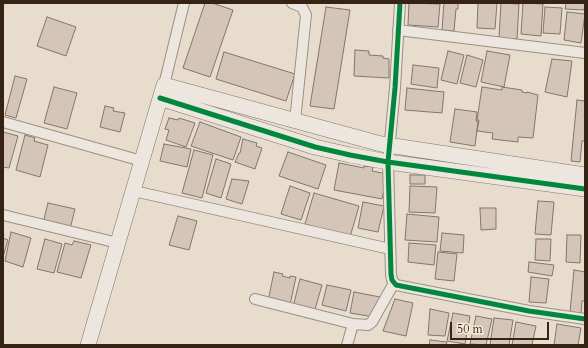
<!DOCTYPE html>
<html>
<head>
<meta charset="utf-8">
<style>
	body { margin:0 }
	#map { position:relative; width:588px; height:348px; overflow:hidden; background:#e8ddcc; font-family:Cardo,serif }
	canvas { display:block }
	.frame { position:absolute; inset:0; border:4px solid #362313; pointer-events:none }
	.scale { position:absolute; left:450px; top:322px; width:99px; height:18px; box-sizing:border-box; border:2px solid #362313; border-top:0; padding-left:5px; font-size:12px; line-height:14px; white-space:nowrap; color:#362313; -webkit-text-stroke:3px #f7ead7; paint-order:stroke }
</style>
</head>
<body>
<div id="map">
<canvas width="588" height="348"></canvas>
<div class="frame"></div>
<div class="scale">50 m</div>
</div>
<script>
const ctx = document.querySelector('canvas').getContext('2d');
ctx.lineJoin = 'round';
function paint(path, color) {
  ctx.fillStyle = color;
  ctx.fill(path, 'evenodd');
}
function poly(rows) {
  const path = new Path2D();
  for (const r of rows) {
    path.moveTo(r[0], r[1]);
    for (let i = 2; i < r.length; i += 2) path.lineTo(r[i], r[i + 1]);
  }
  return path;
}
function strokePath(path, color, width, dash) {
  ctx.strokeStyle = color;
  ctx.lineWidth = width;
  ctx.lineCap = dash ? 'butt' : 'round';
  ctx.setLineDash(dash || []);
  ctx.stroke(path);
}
const building = poly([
	[205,3,212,3,233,10,210,77,183,68,205,3],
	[409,3,440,4,438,27,408,25,409,3],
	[444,3,458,3,458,9,456,9,454,31,442,30,444,3],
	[478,3,497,3,495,29,477,28,478,3],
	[501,3,519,4,517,39,499,38,501,3],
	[523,3,543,4,541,36,521,34,523,3],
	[566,3,585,3,584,10,565,9,566,3],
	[326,7,350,10,334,109,310,106,326,7],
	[545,7,562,8,560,34,543,33,545,7],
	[567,12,585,14,581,43,564,40,567,12],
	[47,17,76,27,66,56,37,46,47,17],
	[355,50,369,51,369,55,383,56,383,58,389,59,389,78,354,76,355,50],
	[448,51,464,55,457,84,441,80,448,51],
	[487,51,510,55,504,87,481,82,487,51],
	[224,52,295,74,286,101,216,79,224,52],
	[467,55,483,60,476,87,460,83,467,55],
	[552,59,572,61,567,97,545,92,552,59],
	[413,65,439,68,437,88,411,84,413,65],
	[15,76,27,79,16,118,5,115,15,76],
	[54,87,77,93,67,129,44,123,54,87],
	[482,87,502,90,502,87,522,90,522,92,527,93,527,92,538,95,533,138,518,137,518,142,492,139,493,133,477,131,479,120,477,120,482,87],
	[407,88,444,92,442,113,405,110,407,88],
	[577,100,585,101,585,141,582,141,580,162,571,161,577,100],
	[105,106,114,108,113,111,125,113,120,132,100,127,105,106],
	[455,109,477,112,476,121,478,121,475,146,450,142,455,109],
	[169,118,178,120,179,118,195,123,186,147,166,140,169,130,165,129,169,118],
	[200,122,241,137,233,160,191,146,200,122],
	[3,132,18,136,9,168,3,167,3,132],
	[25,135,35,138,34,141,48,145,40,177,16,170,25,135],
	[243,139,257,143,256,146,262,148,255,169,235,162,239,153,240,153,243,139],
	[164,144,191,149,187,167,160,161,164,144],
	[194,150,213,155,202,198,182,193,194,150],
	[288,152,326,165,318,189,279,176,288,152],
	[216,159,231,164,221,198,206,193,216,159],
	[339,163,364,168,364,166,373,167,372,171,387,174,382,199,334,190,339,163],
	[410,175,425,175,425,184,410,184,410,175],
	[232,179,249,181,242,204,226,199,232,179],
	[290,186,310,193,301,220,281,214,290,186],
	[410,186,437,187,435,213,409,212,410,186],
	[314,193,359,206,350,237,305,224,314,193],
	[538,201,554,202,551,235,535,234,538,201],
	[363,202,384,206,378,232,358,228,363,202],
	[48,203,75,209,70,229,43,223,48,203],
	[480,208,496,208,496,229,481,230,480,208],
	[407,214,439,217,437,242,405,240,407,214],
	[178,216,197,221,189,250,169,245,178,216],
	[11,232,31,238,23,267,5,261,11,232],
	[442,233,464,235,463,253,440,251,442,233],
	[3,234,4,234,3,238,8,240,3,257,3,234],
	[567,235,581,235,580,263,566,262,567,235],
	[45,239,62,244,54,273,37,269,45,239],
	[536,239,551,239,550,261,535,260,536,239],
	[74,241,91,245,81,278,57,272,65,243,72,245,74,241],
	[409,243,436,245,434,265,408,262,409,243],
	[438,252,457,254,454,281,435,279,438,252],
	[529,262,554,265,552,276,528,272,529,262],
	[574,270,585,272,585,301,582,301,581,313,570,312,574,270],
	[274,272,283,274,282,276,290,278,290,276,296,277,290,305,268,301,274,272],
	[531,277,549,279,546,303,529,302,531,277],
	[300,279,322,285,314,313,293,307,300,279],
	[327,285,351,290,346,311,322,305,327,285],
	[354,292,380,297,374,317,350,313,354,292],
	[395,299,413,303,406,336,383,331,395,299],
	[430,309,449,313,445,336,428,335,430,309],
	[453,313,470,316,465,344,447,341,453,313],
	[476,316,492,319,486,345,470,344,476,316],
	[494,318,513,320,509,345,490,345,494,318],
	[516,322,536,326,532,345,512,345,516,322],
	[557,324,581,328,578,345,554,345,557,324],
	[430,340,447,342,446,345,429,345,430,340]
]);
paint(building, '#d5c5b9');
strokePath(building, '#80776c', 1);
const street = poly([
	[292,3,302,7,306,15,295,121],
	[400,3,395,88,388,162,391,274,392,280,396,285,529,311,585,319],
	[398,30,585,53],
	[164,85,184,3],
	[3,122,142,161],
	[134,191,390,249],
	[3,215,118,243],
	[255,299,353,324,368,325,372,322,394,283],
	[347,345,353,324]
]);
const secondary = poly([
	[160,98,315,147,350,155,388,162,585,189],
	[88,345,164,85,381,144,585,175]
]);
strokePath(street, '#999185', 12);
strokePath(secondary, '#80776c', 16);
strokePath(street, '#ece6de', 10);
strokePath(secondary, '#ece6de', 15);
strokePath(poly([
	[400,3,395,88,388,162,391,274,392,280,396,285,529,311,585,319],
	[160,98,315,147,350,155,388,162,585,189]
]), '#00873e', 5);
</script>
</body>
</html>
